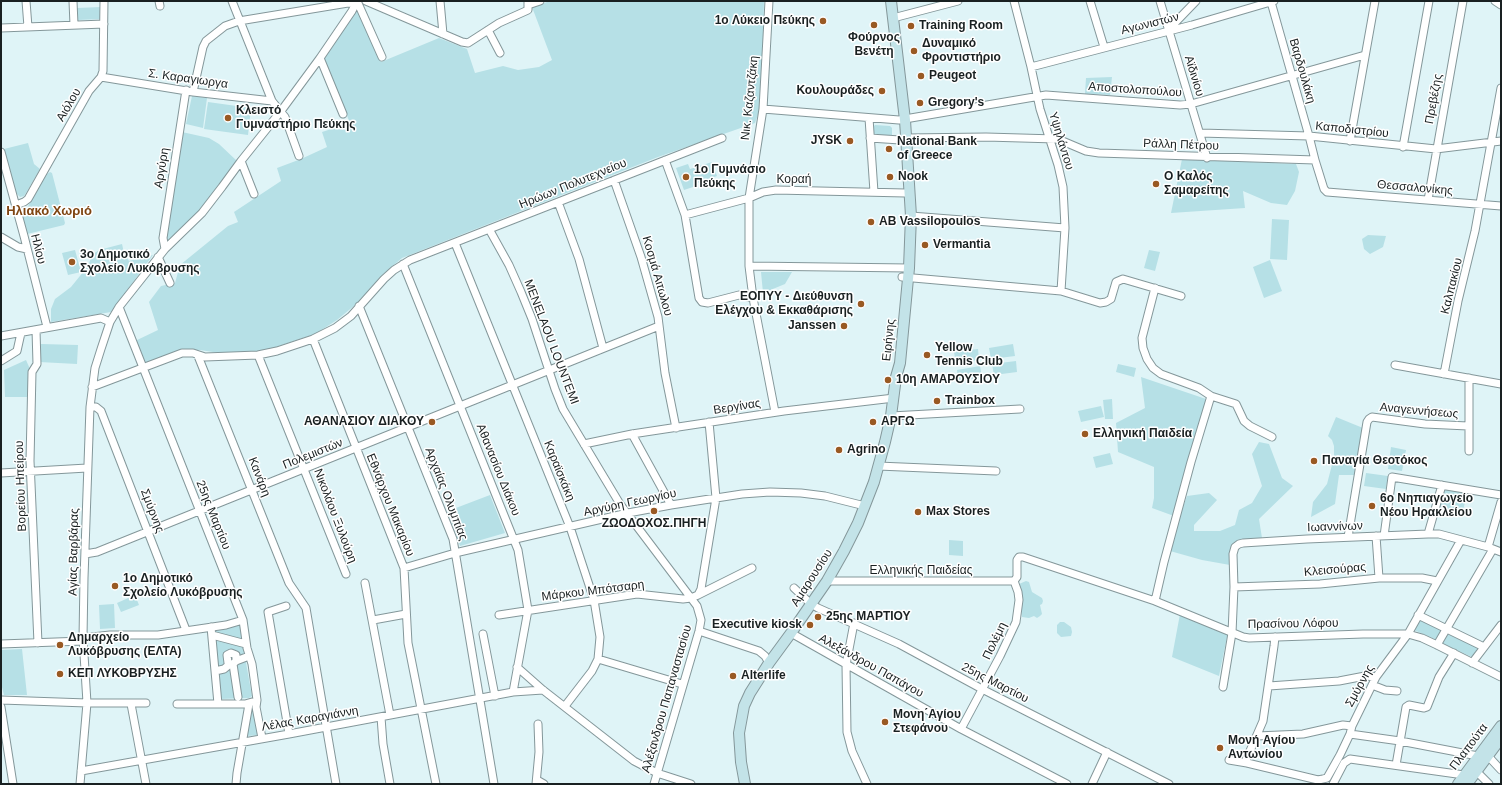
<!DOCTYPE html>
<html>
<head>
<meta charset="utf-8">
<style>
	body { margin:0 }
	#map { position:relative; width:1502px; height:785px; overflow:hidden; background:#dff4f7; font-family:Arial,sans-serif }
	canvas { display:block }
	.frame { position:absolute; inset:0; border:2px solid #192021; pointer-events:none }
</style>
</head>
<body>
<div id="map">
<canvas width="1502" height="785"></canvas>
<div class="frame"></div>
</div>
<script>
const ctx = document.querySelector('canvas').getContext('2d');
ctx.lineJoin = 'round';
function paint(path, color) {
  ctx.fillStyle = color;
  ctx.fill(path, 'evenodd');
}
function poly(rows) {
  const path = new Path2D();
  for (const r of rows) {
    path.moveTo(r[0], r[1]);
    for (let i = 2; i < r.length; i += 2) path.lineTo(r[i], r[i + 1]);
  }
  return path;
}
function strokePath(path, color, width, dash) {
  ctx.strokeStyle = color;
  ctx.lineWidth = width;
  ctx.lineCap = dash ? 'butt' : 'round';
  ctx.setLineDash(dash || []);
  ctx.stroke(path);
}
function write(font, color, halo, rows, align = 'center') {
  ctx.font = font + ' Arial,sans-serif';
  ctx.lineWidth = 3;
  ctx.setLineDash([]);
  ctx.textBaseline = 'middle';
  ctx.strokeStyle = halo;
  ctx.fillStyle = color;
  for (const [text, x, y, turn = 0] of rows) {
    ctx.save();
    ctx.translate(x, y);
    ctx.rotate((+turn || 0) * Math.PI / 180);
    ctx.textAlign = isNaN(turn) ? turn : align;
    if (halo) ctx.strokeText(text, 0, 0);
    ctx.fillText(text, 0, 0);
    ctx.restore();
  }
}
paint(poly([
	[550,1,764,1,761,106,755,123,658,157,402,258,382,275,355,305,337,320,315,334,261,352,226,354,200,350,182,350,144,366,135,341,158,330,149,302,161,286,175,283,180,265,228,226,238,222,234,212,281,181,277,168,301,159,327,147,322,132,350,123,324,59,358,8,381,62,439,38,467,49,475,73,503,66,518,70,539,67,552,60,532,7],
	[101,7,101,19,78,20,77,8],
	[1112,77,1110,95,1085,94,1086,78],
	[192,96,207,98,203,128,186,124],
	[208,102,251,108,248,135,204,129],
	[875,125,890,126,892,128,892,138,874,137,873,127],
	[182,132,209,138,219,144,237,161,201,212,169,240,167,240,165,236],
	[28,143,34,164,40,169,26,193,24,196,20,197,16,193,4,149],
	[1182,159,1296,164,1299,172,1295,191,1287,205,1271,203,1243,191,1245,208,1171,213],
	[712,162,717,176,695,184,696,186,684,190,676,168,688,164,690,169],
	[50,172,52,173,65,223,64,225,27,234,20,210,27,208,47,174],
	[1272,219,1289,220,1287,260,1270,259],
	[1368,235,1386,236,1383,247,1370,254,1364,249,1362,239],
	[122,244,124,253,129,261,153,255,111,312,51,322,51,309,55,299,71,287,88,266,92,255,99,250],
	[75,250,81,272,68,275,62,253],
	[1149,250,1160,252,1155,271,1144,268],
	[1270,260,1282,291,1264,298,1253,267],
	[761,272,792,272,785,284,763,293],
	[41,344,78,345,77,364,39,362,40,355,41,354],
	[1013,344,1015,356,991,359,989,348],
	[978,349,979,360,956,363,954,352],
	[26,360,30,369,29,397,5,397,4,370],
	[1016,361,1017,372,994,375,992,364],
	[1118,364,1136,368,1134,377,1116,372],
	[980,366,982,377,958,381,957,370],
	[1141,377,1206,399,1174,516,1152,508,1154,498,1154,467,1118,452,1116,423,1145,408],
	[1112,399,1113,419,1105,419,1103,400],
	[1101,406,1104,417,1081,422,1078,411],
	[1336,417,1363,428,1355,475,1339,475,1335,504,1311,517,1313,502,1327,484,1334,457,1334,446,1332,440,1328,436],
	[1259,442,1269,444,1282,478,1293,486,1259,519,1262,538,1238,540,1235,542,1232,546,1230,551,1230,565,1202,560,1170,551,1179,518,1187,496,1209,493,1217,500,1194,525,1194,531,1220,531,1235,525,1239,510,1252,503,1262,486,1252,454],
	[1391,447,1406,450,1402,471,1388,469],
	[1110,453,1113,464,1096,468,1093,457],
	[1366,473,1388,476,1386,489,1364,486],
	[1443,487,1468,491,1462,514,1437,508],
	[490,495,505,533,460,546,448,511],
	[949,540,963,541,963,556,949,555],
	[1026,581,1029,582,1032,592,1042,598,1043,601,1042,604,1040,605,1042,614,1040,616,1037,618,1034,616,1029,618,1022,617,1019,584],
	[135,595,139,605,121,612,117,603],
	[114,604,115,628,100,629,99,605],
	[1180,614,1228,632,1219,676,1172,657],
	[1420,618,1443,629,1437,640,1414,630],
	[1060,622,1064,622,1071,627,1072,632,1071,636,1061,637,1057,633,1057,625],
	[241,624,243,646,252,696,249,698,220,699,213,631],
	[1448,631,1479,646,1472,657,1441,643],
	[22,649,27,695,4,695,1,683,1,650],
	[253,704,259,735,247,736]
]), '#b6e0e6');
const street = poly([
	[26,1,28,27],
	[73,1,74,25],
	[159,1,160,6],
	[232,1,272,101,285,117,299,156],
	[357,1,382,57],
	[366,1,462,42,468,43,499,23,528,10,528,1],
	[440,1,443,34],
	[1014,1,1031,67,1040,109,1058,165,1063,187,1065,228,1061,291],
	[1090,1,1104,47],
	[1160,1,1207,158],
	[1495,1,1501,5],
	[1271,2,1309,136,1315,160,1324,189,1327,192,1501,206],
	[528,5,540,1],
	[893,18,958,1],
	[1,28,104,24],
	[488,30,500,53],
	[1168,30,1196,1],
	[320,58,343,114],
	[1031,67,1192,25,1274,1],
	[101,77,193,92,272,101],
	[193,92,203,47,206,41,225,26,239,21,348,3,356,4],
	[763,109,899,120,1046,95,1180,105,1191,104,1365,55],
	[869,118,874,192],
	[1200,133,1309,136,1436,149,1501,141],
	[870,138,900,140],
	[907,138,986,137,1056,139,1060,140,1086,151,1099,153,1315,160],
	[1350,141,1375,1],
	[1403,147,1429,1],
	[1,152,24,236,47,327],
	[665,160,685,215,699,298,702,302,708,303,739,295,753,298,775,412],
	[241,161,254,194],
	[614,180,641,257,658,317,665,373,676,428],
	[1428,200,1463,1],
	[558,202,579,259,603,348],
	[16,205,24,202,28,199,89,91,101,77,103,71,104,1],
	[685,215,749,198,763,192,776,190,905,193],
	[911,216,1065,228],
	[489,229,509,265,521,292,532,319,555,389,563,409,620,504,697,606,701,620,699,631,654,784],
	[1,237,18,247,27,249],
	[455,243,570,527,594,600,600,637,598,659,592,671,565,706],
	[165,249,163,238,186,90],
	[158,257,170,283],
	[403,264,518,550,528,610,513,692],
	[749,266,909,268],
	[902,277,1061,291,1100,303,1106,302,1111,299,1116,282,1123,279,1181,296],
	[1155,288,1142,338,1143,348,1147,359,1153,368,1161,374,1199,388,1211,396,1191,462,1164,562,1155,601],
	[753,298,749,266,749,198,763,109,769,1],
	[359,306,453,539,494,784],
	[119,307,243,620,247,648,252,664,257,700,256,707,262,738],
	[36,330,37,364,32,372,30,461,38,643],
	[1,336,101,318,110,322],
	[313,339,404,568,408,643,436,784],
	[258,355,346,574],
	[198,356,289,583,306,608,336,784],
	[1,361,17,351,21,333],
	[1395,365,1501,384],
	[1444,374,1458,301,1475,231,1501,88],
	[92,387,182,353,193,353,205,357,258,355,277,351,313,339,335,328,351,316,384,279,394,270,410,260,722,138],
	[1211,396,1236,404,1244,421,1250,426,1272,437],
	[90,407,96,407,101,411,186,630],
	[891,416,1020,409],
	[632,434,671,505],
	[584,444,632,434,784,411,894,398],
	[1469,451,1469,378],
	[878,466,996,471],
	[1,473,87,468],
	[1428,534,1442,485],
	[1376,536,1379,578],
	[1384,536,1392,477,1501,495],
	[1348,537,1367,422,1369,419,1372,417,1425,424,1468,426],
	[1488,547,1501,502],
	[85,554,97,552,659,326],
	[404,568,455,553,628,513,671,505,742,494,770,492,801,493,825,496,865,506],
	[827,581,1014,581],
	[1014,581,1017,577,1017,560,1019,557,1023,557,1155,601,1243,637,1249,638,1363,634,1408,634,1422,638,1437,645,1501,677],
	[365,583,390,715],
	[1234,587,1320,584,1379,578,1422,578,1437,581],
	[794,588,811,604,818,608,899,644,982,689,1169,784],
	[698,595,752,568],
	[286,606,268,612,289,734],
	[499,615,637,594,683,599,691,598,698,595,701,589,716,498,709,422],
	[1418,615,1484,647],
	[373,620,406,614],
	[854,623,846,665,847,732,852,751,867,784],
	[211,627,218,704],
	[699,631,759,651,765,656,769,663],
	[791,633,961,729,1067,784],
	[483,634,495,696],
	[212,635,246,644],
	[1275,637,1274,646,1263,721,1246,760,1247,763,1318,780,1323,779,1327,778,1340,755,1350,734,1352,726,1376,677,1408,634,1461,540],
	[83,638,110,635,158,635,226,625,243,620],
	[1,644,83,641],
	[1437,645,1493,549],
	[598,659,682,684],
	[236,661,236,655,231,653,227,655,228,663,232,665,236,661,249,656],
	[1472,663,1501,625],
	[233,664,238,697],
	[517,667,543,690,634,761,657,773,691,784],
	[215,671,224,669,230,664],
	[1372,685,1385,690,1397,691],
	[1269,686,1339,681,1365,676,1376,677],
	[1223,687,1232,633,1234,587,1233,554,1235,547,1239,544,1243,543,1307,539,1428,534,1439,534,1488,547,1501,552],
	[1,700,87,703,146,703],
	[131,704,146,784],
	[177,704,245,704,252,702],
	[1,707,13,784],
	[381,717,383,744,390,784],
	[961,729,1000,656,1016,622,1019,600,1018,592,1014,581],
	[1350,734,1400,741,1478,756],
	[1257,736,1303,734,1343,725,1352,726],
	[1488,756,1501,770],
	[1229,760,1247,763],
	[1396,765,1406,707,1409,705,1424,708,1427,707,1439,677,1454,653],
	[81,771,289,734,513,692,543,690],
	[1476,771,1489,784],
	[537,780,544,784],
	[80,784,87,703,83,638,84,578,90,407,95,368,101,349,110,322,119,307,165,249,202,213,222,187,241,161,281,111,320,58,352,11,357,1],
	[236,784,237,773,249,704],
	[536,784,539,752,538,724],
	[1092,784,1107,752],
	[1333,784,1344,763,1350,759,1464,775]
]);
const secondary = poly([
	[745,784,741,762,739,733,744,706,750,693,769,663,791,633,827,581,844,551,858,523,874,482,885,442,891,416,896,377,900,363,909,268,911,216,905,120,891,1],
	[1458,784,1501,726],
	[1467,784,1501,738]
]);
strokePath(street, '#84979a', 9);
strokePath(secondary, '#84979a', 12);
strokePath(street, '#fff', 7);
strokePath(secondary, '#c3e3e8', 10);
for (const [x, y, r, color] of [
	[823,21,4,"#995923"],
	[874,25,4,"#995923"],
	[911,26,4,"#995923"],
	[914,51,4,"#995923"],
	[921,76,4,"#995923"],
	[882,91,4,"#995923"],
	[920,103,4,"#995923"],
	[228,118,4,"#995923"],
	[850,141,4,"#995923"],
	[889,149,4,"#995923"],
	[686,177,4,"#995923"],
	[890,177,4,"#995923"],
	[1156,184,4,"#995923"],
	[871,222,4,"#995923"],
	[925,245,4,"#995923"],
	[72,262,4,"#995923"],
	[861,304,4,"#995923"],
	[844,326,4,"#995923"],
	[927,355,4,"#995923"],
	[888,380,4,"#995923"],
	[937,401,4,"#995923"],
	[432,422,4,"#995923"],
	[873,422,4,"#995923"],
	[1085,434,4,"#995923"],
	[839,450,4,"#995923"],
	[1314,461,4,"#995923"],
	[1372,506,4,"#995923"],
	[654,511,4,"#995923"],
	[918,512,4,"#995923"],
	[115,586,4,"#995923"],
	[818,617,4,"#995923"],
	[810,625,4,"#995923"],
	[60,645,4,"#995923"],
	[60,674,4,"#995923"],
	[733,676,4,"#995923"],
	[885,722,4,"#995923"],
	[1220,748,4,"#995923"]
]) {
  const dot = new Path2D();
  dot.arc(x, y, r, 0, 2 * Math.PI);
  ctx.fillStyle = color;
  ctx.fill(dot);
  strokePath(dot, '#fff', 1.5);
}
write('bold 12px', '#192021', '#fff', [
	["1ο Λύκειο Πεύκης",815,21,"right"],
	["Training Room",919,26],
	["Φούρνος",874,38,"center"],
	["Βενέτη",874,52,"center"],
	["Δυναμικό",922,44],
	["Φροντιστήριο",922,58],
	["Peugeot",929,76],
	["Κουλουράδες",874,91,"right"],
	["Gregory's",928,103],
	["Κλειστό",236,111],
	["Γυμναστήριο Πεύκης",236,125],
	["JYSK",842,141,"right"],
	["National Bank",897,142],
	["of Greece",897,156],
	["1ο Γυμνάσιο",694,170],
	["Πεύκης",694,184],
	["Nook",898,177],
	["Ο Καλός",1164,177],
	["Σαμαρείτης",1164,191],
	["AB Vassilopoulos",879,222],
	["Vermantia",933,245],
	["3ο Δημοτικό",80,255],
	["Σχολείο Λυκόβρυσης",80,269],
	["ΕΟΠΥΥ - Διεύθυνση",853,297,"right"],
	["Ελέγχου & Εκκαθάρισης",853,311,"right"],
	["Janssen",836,326,"right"],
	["Yellow",935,348],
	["Tennis Club",935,362],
	["10η ΑΜΑΡΟΥΣΙΟΥ",896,380],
	["Trainbox",945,401],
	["ΑΘΑΝΑΣΙΟΥ ΔΙΑΚΟΥ",424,422,"right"],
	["ΑΡΓΩ",881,422],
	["Ελληνική Παιδεία",1093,434],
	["Agrino",847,450],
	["Παναγία Θεοτόκος",1322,461],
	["6ο Νηπιαγωγείο",1380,499],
	["Νέου Ηρακλείου",1380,513],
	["Max Stores",926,512],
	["ΖΩΟΔΟΧΟΣ.ΠΗΓΗ",654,524,"center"],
	["1ο Δημοτικό",123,579],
	["Σχολείο Λυκόβρυσης",123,593],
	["25ης ΜΑΡΤΙΟΥ",826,617],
	["Executive kiosk",802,625,"right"],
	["Δημαρχείο",68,638],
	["Λυκόβρυσης (ΕΛΤΑ)",68,652],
	["ΚΕΠ ΛΥΚΟΒΡΥΣΗΣ",68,674],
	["Alterlife",741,676],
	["Μονη΄Αγίου",893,715],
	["Στεφάνου",893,729],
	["Μονή Αγίου",1228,741],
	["Αντωνίου",1228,755]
], 'left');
write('12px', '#192021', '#fff', [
	["Αγωνιστών",1150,24,-14],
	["Βαρδουλάκη",1302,71,74],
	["Αϊδινίου",1194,76,73],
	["Σ. Καραγιωργα",188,79,8],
	["Αποστολοπούλου",1135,90,4],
	["Νικ. Καζαντζάκη",750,98,-84],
	["Πρεβέζης",1434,99,-80],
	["Αιόλου",69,105,-60],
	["Καποδιστρίου",1352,130,6],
	["Υψηλάντου",1061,141,73],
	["Ράλλη Πέτρου",1181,145,2],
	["Αργύρη",162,168,-81],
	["Κοραή",794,180],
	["Ηρώων Πολυτεχνείου",573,184,-22],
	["Θεσσαλονίκης",1415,188,5],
	["Ηλίου",38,249,76],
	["Κοσμά Αιτωλου",657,276,74],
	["Καλπακίου",1452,286,-76],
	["Ειρήνης",889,340,-84],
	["MENELAOU LOUNTEMI",551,342,69],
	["Βεργίνας",737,407,-9],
	["Αναγεννήσεως",1419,411,5],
	["Πολεμιστών",313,454,-22],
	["Αθανασίου Διάκου",498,470,68],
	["Καραϊσκάκη",559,471,68],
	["Κανάρη",259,477,69],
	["Βορείου Ηπείρου",21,486,-92],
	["Αρχαίας Ολυμπίας",446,494,69],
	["Αργύρη Γεωργίου",630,503,-12],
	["Εθνάρχου Μακαρίου",390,505,68],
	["Σμύρνης",152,511,69],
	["25ης Μαρτίου",213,515,68],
	["Νικολάου Ξυλούρη",335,516,69],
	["Ιωαννίνων",1335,527,-2],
	["Αγίας Βαρβάρας",74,552,-89],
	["Κλεισούρας",1335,570,-5],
	["Ελληνικής Παιδείας",921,571],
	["Αμαρουσίου",812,578,-57],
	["Μάρκου Μπότσαρη",593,591,-7],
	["Πρασίνου Λόφου",1293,624,-1],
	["Πολέμη",995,641,-64],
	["Αλεξάνδρου Παπάγου",871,666,29],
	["25ης Μαρτίου",995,683,27],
	["Σμύρνης",1360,686,-61],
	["Αλέξανδρου Παπαναστασίου",667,699,-74],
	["Λέλας Καραγιάννη",310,719,-10],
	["Πλαπούτα",1469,747,-53]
]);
write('bold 13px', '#7e4411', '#fff', [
	["Ηλιακό Χωριό",49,211]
]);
</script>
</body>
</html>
